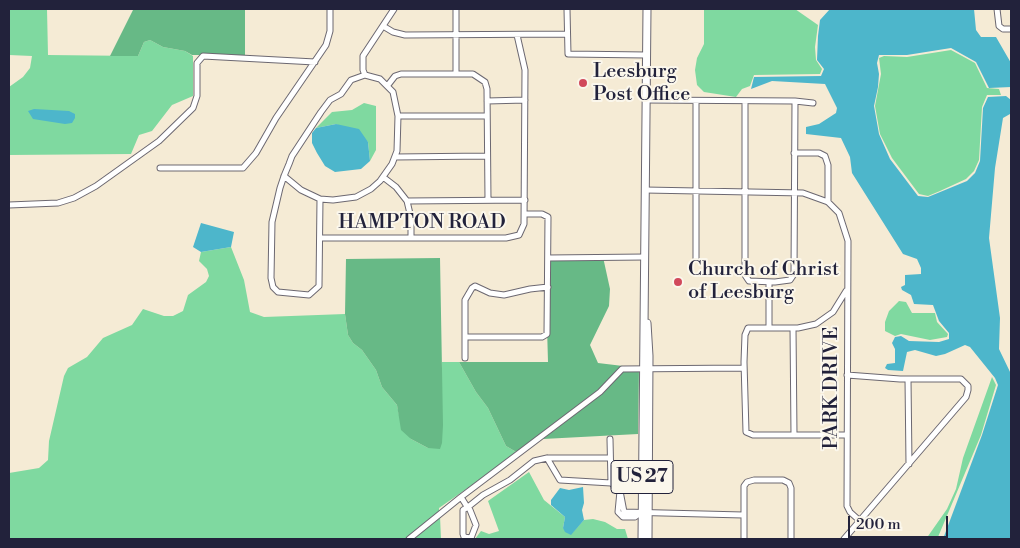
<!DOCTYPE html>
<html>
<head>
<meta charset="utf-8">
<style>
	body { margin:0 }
	#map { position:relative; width:1020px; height:548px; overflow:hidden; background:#f5ebd5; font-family:"Libre Bodoni",serif }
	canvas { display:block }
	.frame { position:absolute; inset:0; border:10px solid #22223b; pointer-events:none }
	.scale { position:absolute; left:848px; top:516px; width:100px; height:22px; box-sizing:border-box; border:2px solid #22223b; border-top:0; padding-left:6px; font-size:15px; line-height:18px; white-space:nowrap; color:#22223b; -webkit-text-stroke:4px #fbf7ec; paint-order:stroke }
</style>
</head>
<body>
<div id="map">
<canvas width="1020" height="548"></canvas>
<div class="frame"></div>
<div class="scale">200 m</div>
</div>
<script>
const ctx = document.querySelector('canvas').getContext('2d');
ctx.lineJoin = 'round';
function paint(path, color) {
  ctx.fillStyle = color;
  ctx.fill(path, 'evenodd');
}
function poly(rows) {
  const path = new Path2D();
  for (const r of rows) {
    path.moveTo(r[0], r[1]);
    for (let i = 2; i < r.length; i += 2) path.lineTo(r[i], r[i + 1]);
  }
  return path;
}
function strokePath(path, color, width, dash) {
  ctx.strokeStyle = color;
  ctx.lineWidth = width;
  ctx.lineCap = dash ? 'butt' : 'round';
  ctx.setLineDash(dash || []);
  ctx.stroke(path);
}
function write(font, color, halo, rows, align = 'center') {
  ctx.font = font + ' "Libre Bodoni",serif';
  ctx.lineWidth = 4;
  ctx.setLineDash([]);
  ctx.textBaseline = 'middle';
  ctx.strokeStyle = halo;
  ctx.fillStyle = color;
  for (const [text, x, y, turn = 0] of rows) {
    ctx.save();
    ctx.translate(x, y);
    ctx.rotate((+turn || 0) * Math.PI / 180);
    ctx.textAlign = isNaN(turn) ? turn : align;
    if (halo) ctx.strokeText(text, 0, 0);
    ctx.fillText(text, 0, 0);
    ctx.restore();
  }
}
paint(poly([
	[9,9,47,9,48,55,138,56,144,42,150,40,163,47,185,51,193,56,193,96,172,105,152,131,139,135,131,154,9,155,9,87,23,77,30,68,32,56,9,55],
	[704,9,795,9,818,25,815,47,816,60,822,69,820,74,754,75,750,86,742,89,736,97,704,92,697,85,695,70,697,58,704,44],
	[951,50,975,63,987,88,999,89,1001,95,987,95,982,107,979,160,974,171,966,179,940,191,928,196,919,194,892,158,880,134,875,106,881,74,879,58,884,56,907,57],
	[364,103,376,106,376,150,370,161,368,142,336,124,316,128,332,112,352,110],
	[231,247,244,280,250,312,264,317,345,314,348,335,353,343,362,350,376,370,382,387,397,405,399,415,411,439,428,448,441,386,442,362,459,362,476,392,488,408,506,446,518,453,439,508,439,512,407,539,9,539,9,473,39,468,48,460,49,441,64,376,68,368,87,357,103,338,132,325,143,309,164,316,173,316,183,311,188,295,206,282,209,276,207,269,199,261,201,252],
	[899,301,906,302,912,313,935,313,937,322,948,334,947,337,930,340,901,334,895,336,885,331,885,322,889,311],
	[992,377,996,385,981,435,938,537,936,539,926,539,947,509,956,489,963,458],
	[529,472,544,500,565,517,563,528,573,532,584,520,593,519,605,522,617,529,625,529,628,539,475,539,481,531,489,534,499,531,488,501],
	[440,516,441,539,412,539]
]), '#7fd9a0');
paint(poly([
	[245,9,245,55,192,55,185,51,163,47,150,40,144,42,138,56,110,56,133,10],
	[545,257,603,257,610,289,609,306,590,345,598,363,623,366,616,371,599,391,518,453,506,446,488,408,476,392,459,362,548,362],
	[440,258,443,425,442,443,440,449,428,448,411,439,401,430,397,405,382,387,376,370,362,350,353,343,348,335,345,314,346,259],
	[639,369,638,434,543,439,601,394,622,371]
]), '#67b986');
paint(poly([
	[830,9,974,9,976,30,981,37,996,37,1011,63,1011,87,989,88,976,62,951,48,907,55,879,55,877,63,879,74,878,87,874,106,879,134,890,159,918,196,928,197,967,181,975,173,980,161,983,108,988,97,1006,96,1011,100,1010,114,1003,118,995,168,989,238,1000,318,999,349,1011,374,1011,539,943,539,982,435,998,385,995,378,970,347,965,345,945,354,936,356,915,350,907,352,903,371,888,370,885,368,887,364,895,363,895,349,892,343,895,337,901,336,909,341,939,342,949,339,949,333,939,321,933,305,914,304,911,295,902,290,901,287,905,285,905,275,921,274,921,268,917,259,903,254,852,173,850,157,841,138,806,134,806,127,819,124,836,113,837,108,825,84,772,81,751,89,754,77,821,76,824,69,817,60,818,36,820,20],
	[34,109,69,111,75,114,75,118,72,123,65,124,33,119,28,111],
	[336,124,359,129,368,142,370,161,361,169,335,172,325,166,317,153,312,143,312,133,316,128],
	[201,223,234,232,231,247,201,252,193,247],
	[583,487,584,503,582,510,584,520,571,535,565,532,563,528,565,517,551,505,551,500,560,488,569,490]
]), '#4db6cb');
const minor = poly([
	[456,9,456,73],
	[567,9,568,54,646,55],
	[997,9,999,26,1003,29,1011,29],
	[383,26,393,32,405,35,567,34],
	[365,75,363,70,363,56,394,9],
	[388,85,395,76,401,74,473,74,485,82,487,89,488,200],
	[646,100,795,101,813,103],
	[487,101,525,100],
	[745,102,745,275,749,281,775,282,790,280,794,274,795,101],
	[398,116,487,116],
	[794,153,819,153,825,156,828,165,828,202],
	[395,157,487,156],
	[160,168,243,168,256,153,276,118,326,45,330,31,330,9],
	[284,176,301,190,320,199,333,200,356,197,371,189,380,181,392,164,397,151,398,116,393,92,380,79,365,75,351,80,341,94,330,100,321,112,292,156,289,164,284,176,280,188,272,222,271,278,273,287,278,292,309,295,319,286,320,199],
	[383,177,396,187,407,201,411,218,411,238],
	[645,190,803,193,828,202,839,213,848,241,847,506,850,512,860,521],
	[407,201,525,200],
	[9,205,58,203,74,198,96,186,159,141,193,108,197,96,197,63,203,56,315,62],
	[320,238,506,238,519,235,524,224,525,70,517,35],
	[548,258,645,257],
	[696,258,696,101],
	[846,291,833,312,816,324,798,328,748,328,745,335,744,362,746,432,753,435,847,435],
	[769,328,769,282],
	[793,328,794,435],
	[465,337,542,337,547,334,548,217,542,214,525,214],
	[465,358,465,300,472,288,475,286,490,293,504,295,530,289,548,287],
	[908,379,909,464],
	[610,439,611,483],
	[547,458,560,480,611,483,620,491],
	[461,497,466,505,468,507,470,510,476,525,471,538,464,537,463,534,463,510,468,507,483,495,510,480,534,461,547,458,610,458],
	[639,514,635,517,623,517,618,512,620,491,624,512,743,515],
	[409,539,461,497,600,392,622,369,744,368],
	[744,539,744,486,747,482,754,480,783,480,789,483,791,488,791,539],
	[844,539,966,397,968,390,968,386,961,379,900,379,847,375]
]);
const highway = poly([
	[647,323,649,356,648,539],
	[642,539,647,9]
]);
strokePath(minor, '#6c6871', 7);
strokePath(highway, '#6c6871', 9);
strokePath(minor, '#fff', 5);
strokePath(highway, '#fff', 7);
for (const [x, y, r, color] of [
	[583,83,5,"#d1495b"],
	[678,282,5,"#d1495b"]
]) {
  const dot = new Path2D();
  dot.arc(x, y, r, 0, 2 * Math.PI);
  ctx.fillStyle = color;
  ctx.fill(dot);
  strokePath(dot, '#fbf7ec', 2);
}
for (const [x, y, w] of [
	[642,477,62]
]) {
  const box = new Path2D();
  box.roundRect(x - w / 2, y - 16.5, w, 33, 4);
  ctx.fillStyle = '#fbf7ec';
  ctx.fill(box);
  strokePath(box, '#22223b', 1);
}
write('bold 19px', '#22223b', null, [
	["US 27",642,477]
]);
write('20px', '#22223b', '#fbf7ec', [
	["Leesburg",593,72],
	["Post Office",593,95],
	["Church of Christ",688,270],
	["of Leesburg",688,293]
], 'left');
write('20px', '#22223b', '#fbf7ec', [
	["HAMPTON ROAD",422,223],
	["PARK DRIVE",832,388,-90]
]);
</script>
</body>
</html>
